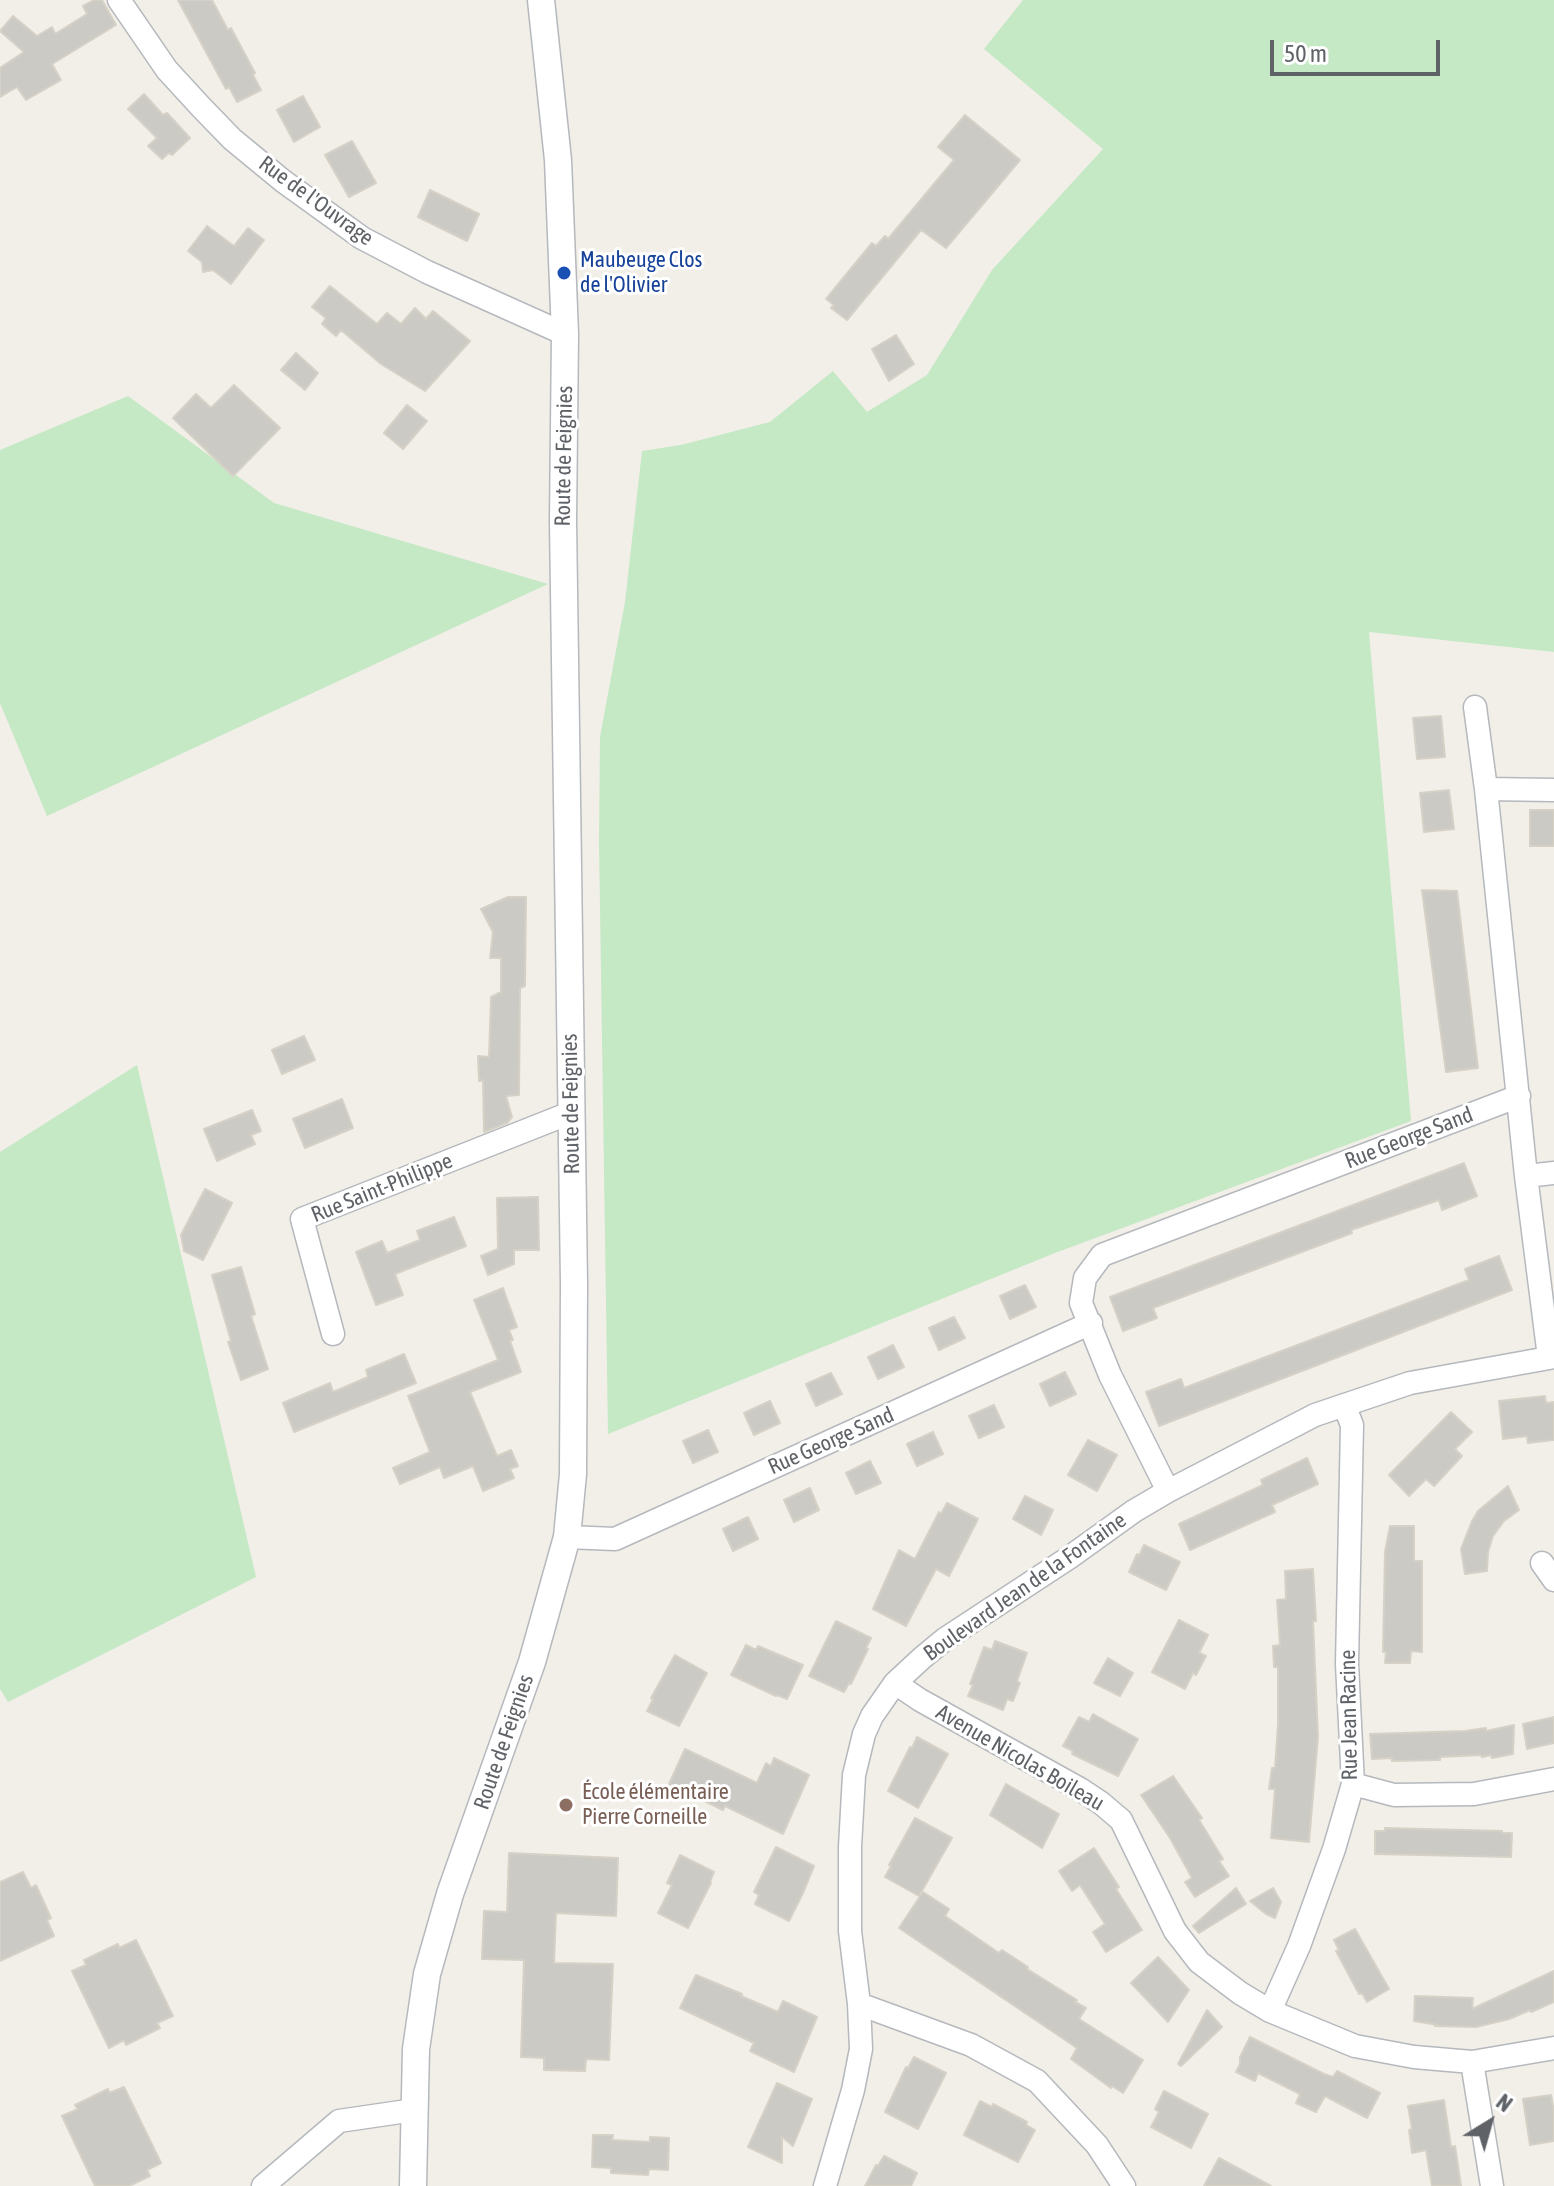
<!DOCTYPE html>
<html>
<head>
<meta charset="utf-8">
<style>
	body { margin:0 }
	#map { position:relative; width:1554px; height:2186px; overflow:hidden; background:#f1efe8; font-family:"Asap Condensed",sans-serif }
	canvas { display:block }
	.north { position:absolute; left:1450px; top:2082px; width:80px; height:80px; -webkit-text-stroke:6px #fff; paint-order:stroke; rotate:37deg; font-size:22px; font-weight:700; line-height:32px; text-align:center; color:#5f6368 }
	.north::after { content:''; display:block; margin:auto; width:28px; height:36px; background:#5f6368; clip-path:polygon(50% 0,100% 100%,50% 72%,0 100%) }
	.scale { position:absolute; left:1270px; top:40px; width:170px; height:36px; box-sizing:border-box; border:4px solid #5f6368; border-top:0; padding-left:10px; font-size:24px; line-height:28px; white-space:nowrap; color:#5f6368; -webkit-text-stroke:6px #fff; paint-order:stroke }
</style>
</head>
<body>
<div id="map">
<canvas width="1554" height="2186"></canvas>
<div class="north">N</div>
<div class="scale">50 m</div>
</div>
<script>
const ctx = document.querySelector('canvas').getContext('2d');
ctx.lineJoin = 'round';
function paint(path, color) {
  ctx.fillStyle = color;
  ctx.fill(path, 'evenodd');
}
function poly(rows) {
  const path = new Path2D();
  for (const r of rows) {
    path.moveTo(r[0], r[1]);
    for (let i = 2; i < r.length; i += 2) path.lineTo(r[i], r[i + 1]);
  }
  return path;
}
function strokePath(path, color, width, dash) {
  ctx.strokeStyle = color;
  ctx.lineWidth = width;
  ctx.lineCap = dash ? 'butt' : 'round';
  ctx.setLineDash(dash || []);
  ctx.stroke(path);
}
function write(font, color, halo, rows, align = 'center') {
  ctx.font = font + ' "Asap Condensed",sans-serif';
  ctx.lineWidth = 6;
  ctx.setLineDash([]);
  ctx.textBaseline = 'middle';
  ctx.strokeStyle = halo;
  ctx.fillStyle = color;
  for (const [text, x, y, turn = 0] of rows) {
    ctx.save();
    ctx.translate(x, y);
    ctx.rotate((+turn || 0) * Math.PI / 180);
    ctx.textAlign = isNaN(turn) ? turn : align;
    if (halo) ctx.strokeText(text, 0, 0);
    ctx.fillText(text, 0, 0);
    ctx.restore();
  }
}
paint(poly([
	[1023,0,1554,0,1554,652,1369,632,1411,1121,1055,1253,608,1434,599,842,600,737,625,602,642,451,681,445,770,422,833,371,867,412,927,375,992,270,1103,149,984,49],
	[128,396,274,503,548,584,47,816,0,703,0,450],
	[137,1065,256,1577,8,1702,0,1689,0,1152]
]), '#c5e8c5');
const building = poly([
	[94,0,102,0,116,25,52,64,61,80,26,100,17,87,0,97,0,68,24,52,0,31,13,16,37,36,52,27,55,34,87,14,83,6,94,0],
	[178,0,212,0,228,30,231,28,255,73,253,75,261,90,237,102,229,87,226,89,178,0],
	[144,94,163,115,167,113,190,138,172,155,169,153,162,159,148,146,157,138,128,109,144,94],
	[303,96,320,127,294,142,277,110,303,96],
	[965,115,1020,160,946,248,921,230,847,320,831,308,834,305,826,299,872,243,876,246,885,236,888,239,954,160,938,147,965,115],
	[352,141,376,183,349,197,325,155,352,141],
	[430,190,479,214,467,241,418,217,430,190],
	[207,226,234,246,248,228,264,240,231,284,213,270,203,272,202,262,188,251,207,226],
	[330,286,377,324,387,313,401,324,415,308,426,319,433,311,470,341,425,391,381,364,341,330,336,336,322,324,326,318,312,307,330,286],
	[896,335,914,364,889,381,872,349,896,335],
	[296,353,318,373,305,390,281,370,296,353],
	[234,385,280,428,233,476,173,418,196,394,211,408,234,385],
	[407,405,427,421,403,449,384,433,407,405],
	[1441,716,1445,757,1417,759,1413,718,1441,716],
	[1449,790,1454,829,1424,832,1420,793,1449,790],
	[1530,810,1554,810,1554,846,1530,846,1530,810],
	[1422,890,1457,891,1478,1068,1446,1072,1422,890],
	[508,897,526,897,525,986,520,988,519,1095,506,1096,512,1117,507,1123,484,1132,483,1080,479,1081,478,1056,489,1057,491,997,501,992,501,958,490,958,493,932,481,909,508,897],
	[304,1036,315,1060,282,1074,272,1050,304,1036],
	[342,1099,353,1128,305,1148,293,1119,342,1099],
	[252,1110,261,1131,251,1135,255,1144,217,1161,204,1129,252,1110],
	[1464,1163,1477,1196,1442,1210,1439,1200,1351,1230,1352,1233,1153,1308,1157,1318,1123,1331,1110,1297,1464,1163],
	[205,1189,232,1203,203,1260,184,1251,181,1235,205,1189],
	[538,1197,539,1250,514,1250,514,1264,488,1275,481,1256,498,1249,497,1198,538,1197],
	[454,1217,466,1246,395,1274,403,1295,376,1305,356,1252,382,1241,387,1253,420,1240,417,1231,454,1217],
	[1499,1256,1512,1290,1159,1426,1146,1392,1181,1379,1184,1388,1469,1280,1465,1269,1499,1256],
	[241,1267,255,1314,251,1316,268,1369,241,1380,228,1342,231,1341,212,1275,241,1267],
	[1025,1285,1036,1307,1010,1319,1000,1296,1025,1285],
	[503,1288,517,1327,509,1330,513,1340,510,1341,521,1372,470,1392,497,1456,511,1450,518,1466,510,1469,514,1478,483,1491,473,1466,444,1478,440,1467,400,1484,393,1468,430,1452,408,1396,498,1360,474,1300,503,1288],
	[954,1317,965,1338,939,1350,929,1328,954,1317],
	[893,1345,904,1367,878,1379,868,1357,893,1345],
	[404,1354,416,1383,294,1432,283,1403,330,1383,333,1392,368,1377,366,1370,404,1354],
	[1065,1372,1076,1394,1050,1406,1040,1384,1065,1372],
	[831,1373,842,1394,816,1406,806,1384,831,1373],
	[1545,1396,1546,1403,1554,1402,1554,1440,1528,1443,1527,1436,1503,1439,1499,1401,1545,1396],
	[770,1401,780,1423,754,1435,744,1413,770,1401],
	[994,1405,1004,1427,979,1438,969,1416,994,1405],
	[1451,1412,1472,1432,1455,1449,1462,1456,1434,1486,1426,1479,1409,1496,1389,1475,1451,1412],
	[708,1430,718,1452,693,1463,683,1441,708,1430],
	[933,1432,943,1454,917,1466,907,1444,933,1432],
	[1088,1440,1117,1455,1097,1491,1068,1475,1088,1440],
	[1307,1458,1318,1484,1272,1505,1275,1512,1190,1550,1179,1524,1263,1485,1261,1480,1307,1458],
	[870,1461,881,1483,856,1494,846,1473,870,1461],
	[1508,1486,1519,1510,1504,1521,1493,1536,1488,1552,1487,1571,1465,1574,1461,1549,1472,1521,1478,1511,1508,1486],
	[810,1488,819,1510,794,1522,784,1500,810,1488],
	[1025,1496,1053,1510,1041,1535,1013,1519,1025,1496],
	[947,1503,978,1519,949,1576,936,1569,906,1626,873,1609,899,1550,915,1559,939,1512,941,1514,947,1503],
	[748,1517,758,1539,733,1551,723,1529,748,1517],
	[1390,1526,1414,1526,1414,1561,1422,1561,1422,1652,1411,1651,1410,1663,1385,1663,1386,1652,1383,1652,1385,1552,1390,1526],
	[1144,1545,1180,1562,1166,1590,1129,1572,1137,1554,1139,1556,1144,1545],
	[1313,1569,1316,1621,1313,1621,1318,1737,1309,1842,1271,1838,1275,1789,1269,1789,1272,1768,1275,1768,1278,1724,1278,1667,1274,1667,1273,1646,1280,1645,1277,1600,1286,1599,1285,1571,1313,1569],
	[1179,1620,1208,1635,1199,1653,1206,1656,1196,1675,1193,1673,1185,1689,1152,1672,1179,1620],
	[836,1621,871,1638,866,1648,868,1649,851,1684,849,1683,844,1692,809,1676,836,1621],
	[995,1641,1027,1653,1017,1681,1020,1683,1013,1701,1007,1699,1003,1710,968,1696,973,1685,970,1684,984,1647,992,1650,995,1641],
	[746,1645,756,1650,758,1646,803,1665,787,1699,777,1695,776,1696,731,1675,746,1645],
	[675,1655,707,1673,679,1726,647,1711,653,1699,651,1698,675,1655],
	[1108,1658,1133,1673,1120,1696,1094,1683,1108,1658],
	[1093,1714,1138,1739,1118,1776,1072,1754,1073,1751,1063,1746,1079,1717,1089,1722,1093,1714],
	[1554,1717,1554,1743,1527,1749,1523,1724,1554,1717],
	[1514,1725,1513,1754,1492,1758,1491,1755,1482,1757,1481,1755,1440,1757,1440,1760,1392,1761,1392,1758,1372,1759,1370,1734,1465,1731,1486,1728,1486,1731,1514,1725],
	[917,1737,948,1754,918,1808,888,1791,910,1747,912,1748,917,1737],
	[685,1749,757,1783,766,1763,771,1766,774,1758,809,1775,783,1834,725,1806,723,1810,669,1784,685,1749],
	[1173,1776,1202,1818,1199,1820,1223,1859,1219,1861,1229,1876,1195,1897,1185,1882,1192,1878,1170,1838,1141,1795,1173,1776],
	[1006,1784,1059,1814,1042,1848,990,1815,1006,1784],
	[915,1818,952,1838,919,1896,885,1877,891,1866,889,1865,915,1818],
	[1385,1828,1502,1831,1502,1833,1512,1833,1511,1857,1375,1854,1375,1831,1385,1831,1385,1828],
	[776,1847,814,1866,803,1893,789,1921,755,1904,759,1895,754,1892,776,1847],
	[1094,1848,1119,1887,1116,1889,1142,1930,1106,1952,1093,1932,1105,1924,1080,1885,1072,1891,1059,1871,1094,1848],
	[509,1853,618,1858,616,1916,556,1913,554,1963,613,1964,609,2060,586,2059,585,2071,544,2070,544,2058,521,2057,524,1960,482,1959,484,1911,507,1912,509,1853],
	[680,1855,714,1872,710,1882,711,1883,688,1928,658,1913,672,1885,667,1883,680,1855],
	[23,1872,31,1888,36,1885,51,1918,47,1920,54,1936,0,1961,0,1882,23,1872],
	[1236,1888,1246,1904,1199,1933,1193,1926,1236,1888],
	[1273,1888,1281,1902,1275,1918,1266,1914,1250,1901,1273,1888],
	[923,1892,949,1909,945,1916,999,1953,1002,1950,1028,1967,1027,1969,1077,2000,1075,2002,1086,2008,1079,2019,1143,2060,1123,2093,1112,2086,1111,2088,1071,2059,1077,2048,899,1928,923,1892],
	[1355,1929,1389,1989,1367,2002,1362,1993,1359,1994,1336,1951,1339,1950,1334,1940,1355,1929],
	[136,1940,173,2016,157,2023,160,2028,126,2045,124,2040,109,2048,72,1971,86,1965,84,1960,118,1944,119,1948,136,1940],
	[1158,1957,1189,1990,1168,2022,1131,1983,1158,1957],
	[1554,1971,1554,2002,1531,2012,1530,2010,1509,2019,1476,2027,1435,2026,1438,2025,1414,2021,1415,1996,1473,1998,1472,2009,1554,1971],
	[696,1975,742,1994,741,1996,778,2012,783,2001,817,2017,794,2072,750,2051,754,2043,680,2008,696,1975],
	[1207,2010,1222,2027,1181,2066,1178,2064,1207,2010],
	[1250,2037,1324,2074,1333,2077,1337,2071,1380,2093,1367,2118,1325,2096,1316,2112,1296,2103,1300,2094,1258,2073,1255,2081,1236,2072,1240,2064,1240,2057,1250,2037],
	[914,2057,946,2073,918,2129,885,2112,906,2067,908,2068,914,2057],
	[777,2083,812,2099,793,2146,782,2137,782,2163,748,2147,777,2083],
	[124,2087,161,2163,147,2170,150,2176,129,2186,95,2186,62,2116,78,2109,75,2105,108,2089,109,2093,124,2087],
	[1164,2091,1208,2114,1191,2148,1151,2127,1159,2112,1155,2109,1164,2091],
	[1551,2095,1554,2111,1554,2141,1530,2145,1523,2099,1551,2095],
	[1444,2100,1451,2147,1455,2146,1461,2186,1432,2186,1426,2150,1412,2153,1409,2130,1412,2129,1408,2106,1444,2100],
	[980,2101,992,2107,993,2104,1027,2122,1026,2125,1035,2130,1018,2162,964,2135,980,2101],
	[593,2135,613,2135,612,2140,650,2142,650,2137,669,2138,668,2170,649,2169,648,2175,611,2173,611,2168,592,2167,593,2135],
	[884,2156,917,2173,911,2186,865,2186,876,2165,878,2166,884,2156],
	[1219,2158,1271,2186,1204,2186,1219,2158]
]);
paint(building, '#cccac5');
strokePath(building, '#d6d1c6', 2);
const minor = poly([
	[119,0,167,70,201,107,232,139,283,181,362,238,427,272,565,334],
	[1475,707,1486,789,1526,1176,1549,1357],
	[1486,789,1554,790],
	[1526,1176,1554,1173],
	[333,1334,302,1219,570,1113],
	[1168,1491,1110,1375,1081,1303,1085,1278,1102,1255,1519,1096],
	[567,1537,615,1539,1091,1323],
	[1542,1563,1554,1580],
	[895,1683,920,1700,1080,1789,1101,1803,1121,1820,1175,1931,1199,1962,1240,1993,1270,2011,1355,2046,1414,2057,1472,2062,1554,2048],
	[1353,1784,1394,1795,1474,1794,1554,1779],
	[859,2004,971,2045,1037,2081,1097,2145,1124,2186],
	[1270,2011,1299,1946,1334,1849,1353,1784,1347,1664,1352,1425,1344,1405],
	[1472,2062,1492,2186],
	[263,2186,339,2121,414,2110],
	[825,2186,853,2090,861,2049,859,2004,850,1931,850,1847,854,1775,864,1734,872,1716,895,1683,922,1658,945,1639,1070,1557,1134,1511,1168,1491,1315,1415,1410,1383,1554,1357]
]);
const tertiary = poly([
	[413,2186,416,2049,427,1974,450,1894,532,1662,567,1537,573,1474,574,1284,563,521,565,334,558,160,541,0]
]);
strokePath(minor, '#b5b8bc', 25);
strokePath(tertiary, '#b5b8bc', 29);
strokePath(minor, '#fff', 22);
strokePath(tertiary, '#fff', 26);
for (const [x, y, r, color] of [
	[564,273,8,"#1a4fb4"],
	[566,1805,8,"#8d6e63"]
]) {
  const dot = new Path2D();
  dot.arc(x, y, r, 0, 2 * Math.PI);
  ctx.fillStyle = color;
  ctx.fill(dot);
  strokePath(dot, '#fff', 3);
}
write('22px', '#5f6368', '#fff', [
	["Rue de l'Ouvrage",316,201,36],
	["Route de Feignies",564,456,-89],
	["Route de Feignies",571,1104,-91],
	["Rue George Sand",1409,1138,-21],
	["Rue Saint-Philippe",382,1188,-22],
	["Rue George Sand",831,1441,-24],
	["Boulevard Jean de la Fontaine",1025,1587,-35],
	["Rue Jean Racine",1349,1715,-91],
	["Route de Feignies",504,1742,-71],
	["Avenue Nicolas Boileau",1020,1758,30]
]);
write('22px', '#164399', '#fff', [
	["Maubeuge Clos",580,260],
	["de l'Olivier",580,285]
], 'left');
write('22px', '#785e54', '#fff', [
	["École élémentaire",582,1792],
	["Pierre Corneille",582,1817]
], 'left');
</script>
</body>
</html>
